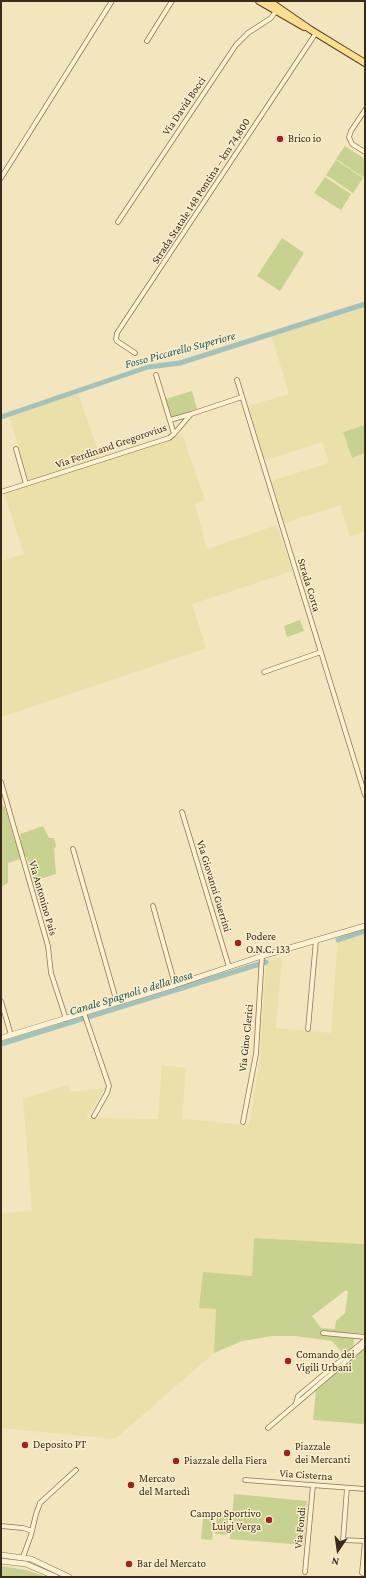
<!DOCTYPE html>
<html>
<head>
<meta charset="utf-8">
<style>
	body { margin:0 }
	#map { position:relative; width:366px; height:1578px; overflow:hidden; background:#f3e5bd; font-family:"Crimson Pro",serif }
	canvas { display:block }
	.frame { position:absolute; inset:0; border:2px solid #3a2b1b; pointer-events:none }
	.north { position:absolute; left:318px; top:1530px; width:40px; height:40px; -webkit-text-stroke:3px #f9eecd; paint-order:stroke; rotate:193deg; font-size:11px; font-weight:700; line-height:16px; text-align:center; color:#3a2b1b }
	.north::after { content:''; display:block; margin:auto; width:14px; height:18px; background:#3a2b1b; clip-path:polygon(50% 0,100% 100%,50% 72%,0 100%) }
</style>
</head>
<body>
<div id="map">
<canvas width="366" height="1578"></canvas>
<div class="frame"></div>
<div class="north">N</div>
</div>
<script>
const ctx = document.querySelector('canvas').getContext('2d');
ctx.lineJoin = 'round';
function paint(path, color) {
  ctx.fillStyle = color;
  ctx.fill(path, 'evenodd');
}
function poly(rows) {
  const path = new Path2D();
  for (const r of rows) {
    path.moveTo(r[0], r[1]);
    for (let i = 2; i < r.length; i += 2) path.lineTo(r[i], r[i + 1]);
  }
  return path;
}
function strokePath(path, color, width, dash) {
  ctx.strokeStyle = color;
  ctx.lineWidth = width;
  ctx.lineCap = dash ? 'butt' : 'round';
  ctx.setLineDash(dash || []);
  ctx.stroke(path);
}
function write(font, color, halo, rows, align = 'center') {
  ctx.font = font + ' "Crimson Pro",serif';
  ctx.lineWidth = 3;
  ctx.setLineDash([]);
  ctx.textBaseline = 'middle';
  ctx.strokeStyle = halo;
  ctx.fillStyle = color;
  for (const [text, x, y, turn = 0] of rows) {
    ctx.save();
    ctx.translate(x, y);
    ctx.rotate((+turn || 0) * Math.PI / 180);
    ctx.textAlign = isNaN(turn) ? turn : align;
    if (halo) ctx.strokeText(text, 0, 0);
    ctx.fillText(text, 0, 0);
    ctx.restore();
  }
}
paint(poly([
	[365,304,365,425,343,432,352,458,365,453,365,531,350,536,340,505,284,523,271,481,329,463,322,442,265,460,248,406,289,394,271,334],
	[77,391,102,462,172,439,182,434,205,500,195,504,207,549,277,525,292,571,192,604,206,648,1,717,1,561,24,554,4,493,30,485,9,415],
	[365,931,365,1244,254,1238,252,1276,200,1308,216,1309,214,1353,115,1439,1,1428,1,1214,32,1210,23,1099,68,1085,70,1092,105,1088,86,1118,158,1119,162,1065,186,1068,182,1119,249,1125,260,1059,266,962,282,957,276,1028,331,1033,338,940]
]), '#e9e1a9');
paint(poly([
	[345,146,365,159,365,174,363,177,336,159],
	[336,160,363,178,353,193,326,175],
	[325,177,351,194,341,210,314,193],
	[282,238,304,253,280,291,257,276],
	[192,391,197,409,171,417,166,399],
	[365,425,365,453,352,458,343,432],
	[300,620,304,631,287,637,284,626],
	[1,804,5,807,15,842,21,841,20,834,43,826,49,838,54,838,56,846,54,849,56,874,33,881,27,857,8,863,8,883,1,887],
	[254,1238,365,1244,365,1334,355,1333,353,1346,344,1355,332,1341,295,1336,272,1336,242,1341,214,1353,216,1309,199,1308,203,1272,252,1276],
	[346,1290,348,1292,345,1313,336,1321,335,1329,321,1328,312,1316],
	[365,1348,365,1422,363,1424,313,1420,316,1390],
	[234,1494,307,1501,304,1545,230,1539],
	[217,1511,229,1512,227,1535,215,1534],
	[203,1519,214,1519,212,1540,201,1539],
	[1,1566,26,1570,47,1577,1,1577]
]), '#c7d290');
strokePath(poly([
	[1,417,148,367,180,363,365,304],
	[338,940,365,931],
	[1,1044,266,962]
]), '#a1c3bb', 5);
const minor = poly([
	[147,41,172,1],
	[365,110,351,131,349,137,352,144,365,152],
	[1,178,112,1],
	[118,222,236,45,248,33,271,18,276,11],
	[135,353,117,341,116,339,117,333,316,33],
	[156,375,174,434],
	[237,380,365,795],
	[170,420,191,414],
	[16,449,26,484],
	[1,492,169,438,174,434,191,414,242,397],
	[264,672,321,652],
	[1,782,48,946,51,973,66,1019],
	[182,812,229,967],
	[73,849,117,1003],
	[153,906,175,985],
	[1,1001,11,1035],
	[84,1013,109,1086,107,1093,94,1116],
	[308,1029,316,940],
	[243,1122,256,1054,262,956],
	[323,1333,365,1337],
	[296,1403,298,1396,365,1340],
	[268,1428,365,1345],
	[245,1480,365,1489],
	[347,1488,343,1540,365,1541,362,1573,365,1574],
	[1,1526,23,1528,32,1531],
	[23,1557,31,1535,36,1514,40,1503,76,1470],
	[305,1572,313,1485]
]);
const tertiary = poly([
	[1,1038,175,985,262,956,365,926],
	[1,1555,31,1559,69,1577],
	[1,1561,26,1564,56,1577]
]);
const primary = poly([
	[259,1,304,27],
	[269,1,311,30,365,63]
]);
strokePath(minor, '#8d7454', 5.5);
strokePath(tertiary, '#8d7454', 6);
strokePath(primary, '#5a4229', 8);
strokePath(minor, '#fdf1d1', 4);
strokePath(tertiary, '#fdf1d1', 5);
strokePath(primary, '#fbde90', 6);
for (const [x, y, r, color] of [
	[280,139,4,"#a2221d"],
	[238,943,4,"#a2221d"],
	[288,1361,4,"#a2221d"],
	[25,1445,4,"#a2221d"],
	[287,1453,4,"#a2221d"],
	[176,1461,4,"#a2221d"],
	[131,1485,4,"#a2221d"],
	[269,1520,4,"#a2221d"],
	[129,1564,4,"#a2221d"]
]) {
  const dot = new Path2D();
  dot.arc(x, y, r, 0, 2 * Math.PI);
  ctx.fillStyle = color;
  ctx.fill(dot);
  strokePath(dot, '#f9eecd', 1.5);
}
write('11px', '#3a2b1b', '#f9eecd', [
	["Via David Bocci",184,106,-56],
	["Strada Statale 148 Pontina – km 74,800",201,191,-57],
	["Via Ferdinand Gregorovius",111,446,-19],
	["Strada Corta",309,585,73],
	["Via Giovanni Guerrini",214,886,73],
	["Via Antonino Pais",43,898,74],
	["Via Gino Clerici",246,1038,-84],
	["Via Cisterna",306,1475,4],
	["Via Fondi",300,1528,-85]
]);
write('11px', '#3a2b1b', '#f9eecd', [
	["Brico io",288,139],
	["Podere",246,937],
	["O.N.C. 133",246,950],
	["Comando dei",296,1355],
	["Vigili Urbani",296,1368],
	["Deposito PT",33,1445],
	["Piazzale",295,1447],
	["dei Mercanti",295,1460],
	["Piazzale della Fiera",184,1461],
	["Mercato",139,1479],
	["del Martedì",139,1492],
	["Campo Sportivo",261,1514,"right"],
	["Luigi Verga",261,1527,"right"],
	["Bar del Mercato",137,1564]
], 'left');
write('italic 12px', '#285c5b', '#f9eecd', [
	["Fosso Piccarello Superiore",180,350,-15],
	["Canale Spagnoli o della Rosa",131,993,-17]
]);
</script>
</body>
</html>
